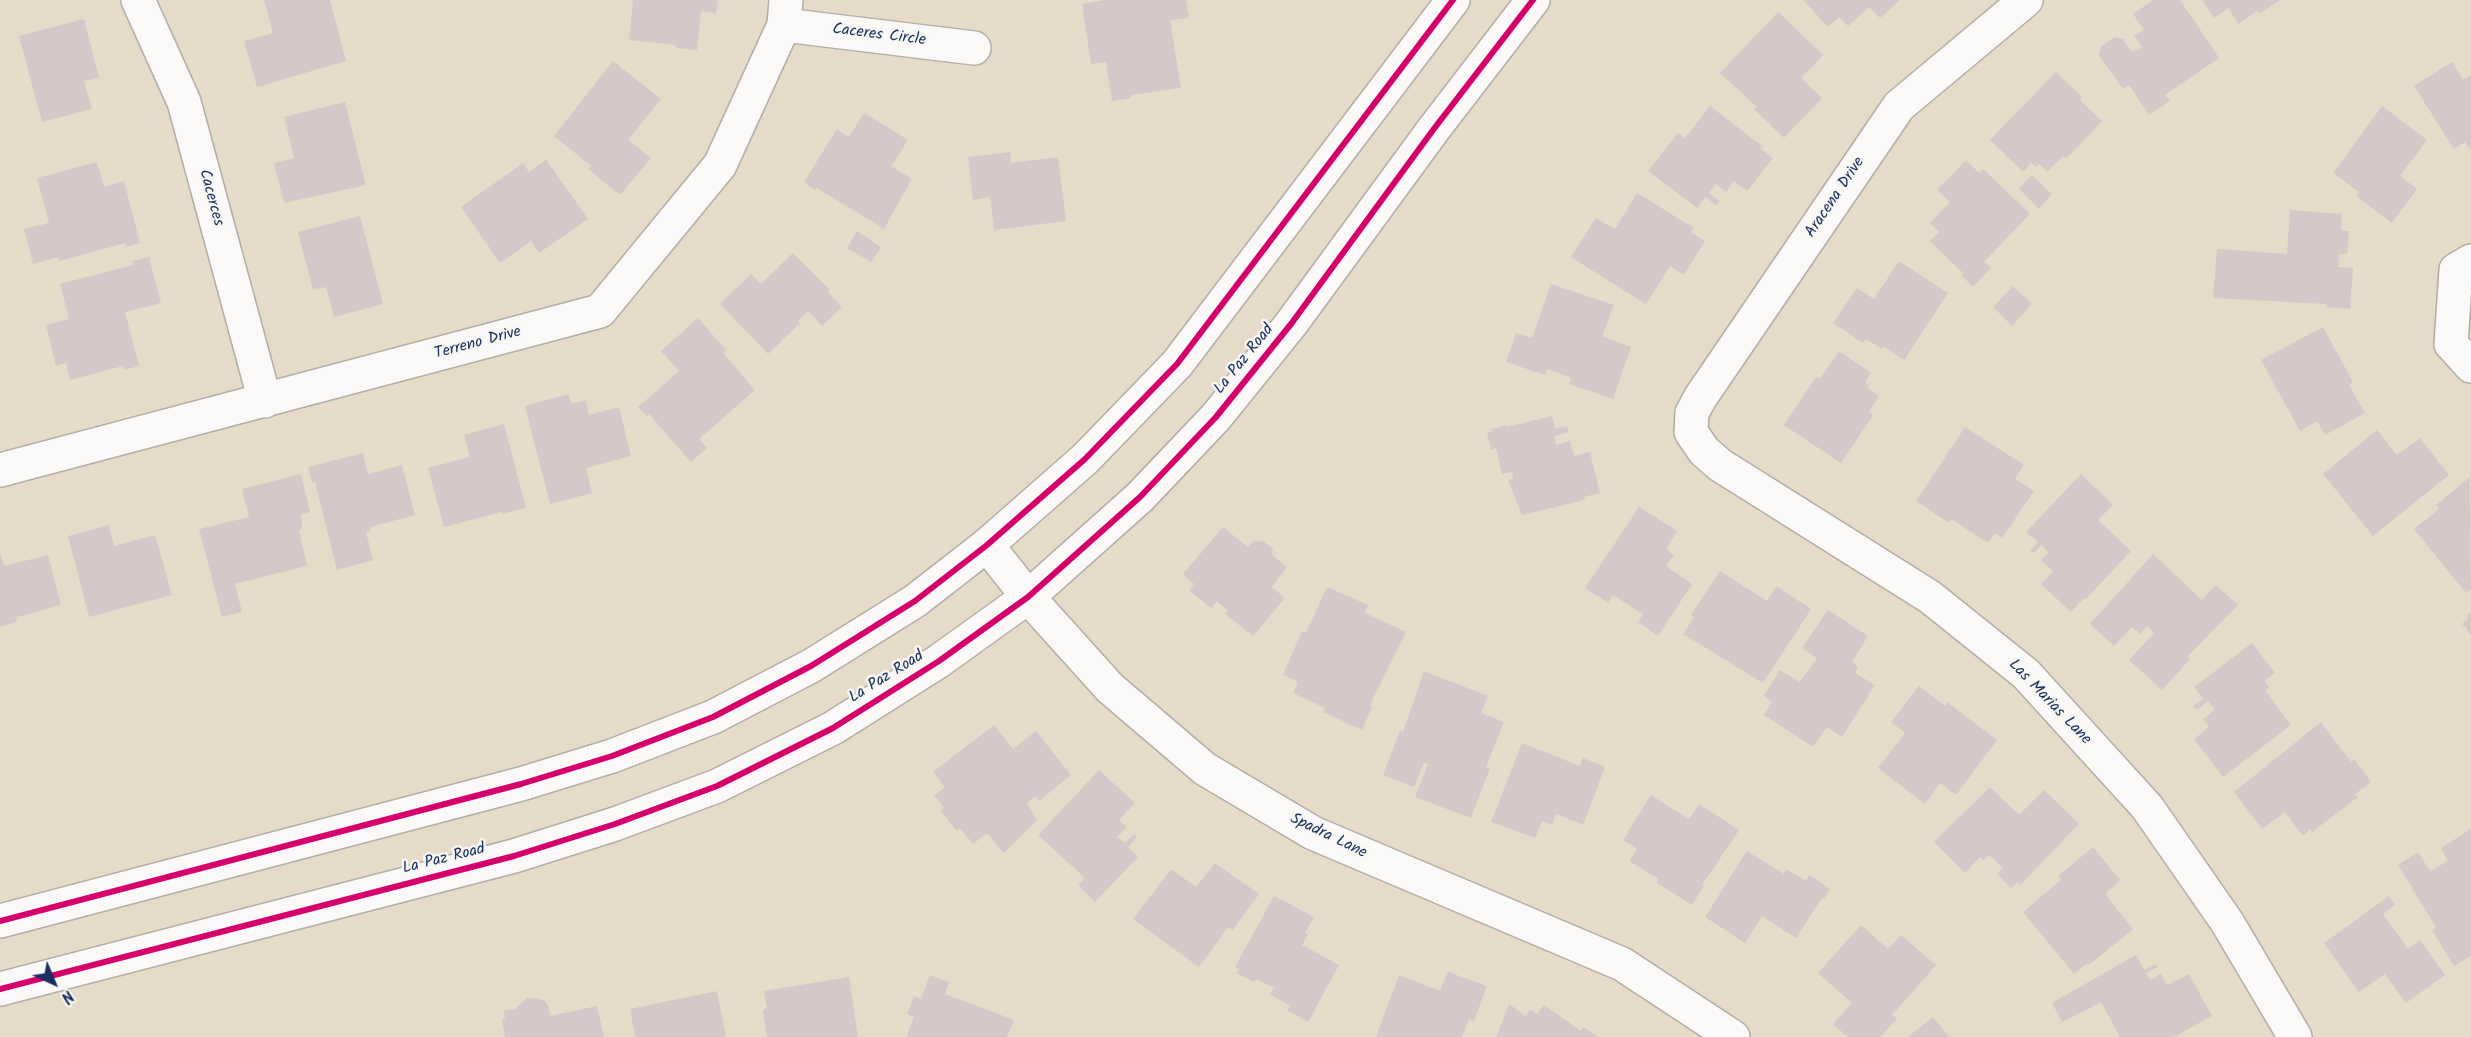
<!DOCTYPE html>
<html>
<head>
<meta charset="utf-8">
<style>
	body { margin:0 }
	#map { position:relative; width:2471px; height:1037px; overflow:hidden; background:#e6dac9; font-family:Kalam,sans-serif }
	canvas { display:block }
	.north { position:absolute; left:24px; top:953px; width:60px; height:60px; -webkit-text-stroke:4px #f6f6f2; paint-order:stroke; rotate:136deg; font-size:16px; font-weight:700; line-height:24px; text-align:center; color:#1b2f5e }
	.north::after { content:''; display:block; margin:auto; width:21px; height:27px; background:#1b2f5e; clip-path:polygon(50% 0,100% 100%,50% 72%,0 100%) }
</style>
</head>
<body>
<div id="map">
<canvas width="2471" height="1037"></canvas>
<div class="north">N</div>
</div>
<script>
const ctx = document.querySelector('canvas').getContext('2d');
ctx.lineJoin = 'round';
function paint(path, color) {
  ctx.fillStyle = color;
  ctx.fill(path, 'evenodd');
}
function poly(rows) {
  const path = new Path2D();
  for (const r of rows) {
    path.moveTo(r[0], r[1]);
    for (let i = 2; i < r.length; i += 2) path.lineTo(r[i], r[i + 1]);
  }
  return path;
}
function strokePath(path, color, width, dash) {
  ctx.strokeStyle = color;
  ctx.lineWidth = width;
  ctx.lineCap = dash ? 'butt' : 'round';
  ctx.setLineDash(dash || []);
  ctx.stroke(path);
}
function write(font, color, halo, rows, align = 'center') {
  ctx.font = font + ' Kalam,sans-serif';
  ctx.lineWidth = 5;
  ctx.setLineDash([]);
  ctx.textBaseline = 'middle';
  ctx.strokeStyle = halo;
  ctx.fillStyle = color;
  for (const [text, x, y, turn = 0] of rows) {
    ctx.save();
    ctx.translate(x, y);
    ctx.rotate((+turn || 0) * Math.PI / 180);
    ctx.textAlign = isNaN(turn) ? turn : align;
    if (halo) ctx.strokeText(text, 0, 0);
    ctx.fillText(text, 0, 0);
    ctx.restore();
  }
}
paint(poly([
	[264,0,330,0,346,61,257,87,244,41,273,33],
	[633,0,718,0,716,13,701,11,697,50,676,48,676,45,629,40],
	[1104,0,1186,0,1189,18,1170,20,1181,88,1131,95,1131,98,1112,101,1106,62,1091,64,1082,4],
	[1803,0,1900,0,1880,18,1869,7,1848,26,1839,17,1828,27],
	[2153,0,2180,0,2219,58,2165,95,2170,101,2149,115,2129,85,2123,89,2099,55,2101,46,2115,37,2123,39,2132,52,2142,47,2134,36,2144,30,2133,14],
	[2202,0,2280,0,2259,14,2257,11,2239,24,2228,8,2214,18],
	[1778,12,1823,55,1801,78,1822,98,1784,138,1754,109,1757,107,1720,73],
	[84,19,99,78,84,81,92,109,42,122,19,36],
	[613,61,661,99,628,140,651,158,620,195,588,169,591,166,554,136],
	[2452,62,2463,80,2471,75,2471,151,2465,142,2454,149,2414,86],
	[2056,72,2082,97,2080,100,2102,121,2066,159,2063,156,2047,172,2039,164,2035,167,2031,163,2023,172,1990,140],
	[345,102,366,185,284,203,274,163,294,158,284,117],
	[1710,106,1762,146,1760,148,1773,158,1747,191,1734,181,1726,192,1716,184,1709,193,1719,201,1716,205,1705,197,1697,208,1648,171,1678,133,1685,138],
	[2382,106,2427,140,2400,176,2417,189,2392,223,2356,196,2359,192,2333,173],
	[864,113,908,140,891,166,912,179,884,229,817,188,815,190,804,182,837,129,849,137],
	[1010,152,1011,163,1058,157,1066,221,994,230,990,197,973,200,968,157],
	[546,160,588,219,539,253,531,241,500,263,461,207,523,163,529,172],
	[1966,160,1979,173,1983,169,2030,214,1984,262,1991,268,1973,287,1961,275,1963,273,1930,241,1939,232,1930,223,1950,202,1937,190],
	[97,162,104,187,124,181,140,243,126,247,126,243,59,261,58,257,33,264,24,229,49,223,37,178],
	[2032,175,2052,194,2039,209,2019,189],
	[1637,193,1694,228,1691,232,1705,241,1684,275,1670,266,1646,304,1571,257,1596,218,1615,229],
	[2290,210,2342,214,2341,231,2349,231,2347,254,2339,254,2338,267,2353,268,2350,309,2326,307,2326,304,2213,298,2217,249,2287,254],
	[360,216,383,304,334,317,326,287,313,290,298,232],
	[857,231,881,247,871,262,847,248],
	[793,253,830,290,828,292,842,307,822,326,808,311,798,321,800,323,768,354,720,304,751,274,761,284],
	[149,257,161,303,125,312,139,366,124,370,123,366,70,380,66,363,56,366,46,325,69,319,60,284,133,265,132,261],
	[1899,261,1948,293,1904,360,1884,347,1882,349,1866,339,1863,343,1833,323,1857,288,1874,299],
	[1551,284,1614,305,1602,336,1631,347,1613,399,1569,384,1571,378,1547,369,1545,375,1506,362,1516,333,1532,338],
	[2013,286,2032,304,2012,326,1993,307],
	[698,318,726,350,723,353,755,390,699,439,707,448,691,462,649,414,647,416,638,407,679,371,661,351],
	[2323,327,2353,382,2349,385,2365,413,2325,435,2317,421,2300,431,2261,360],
	[1839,351,1871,373,1865,382,1869,386,1867,388,1879,396,1869,412,1873,415,1841,463,1784,425,1816,377,1820,379],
	[569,394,571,404,586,400,589,415,619,407,631,456,586,468,592,493,550,504,525,406],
	[1552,416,1555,429,1567,426,1569,432,1554,436,1556,445,1570,441,1574,456,1590,452,1600,493,1584,497,1585,500,1522,515,1508,480,1513,479,1512,472,1502,474,1496,448,1491,450,1487,433,1492,431,1491,429,1507,425,1507,427],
	[504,424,526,508,501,514,501,512,444,527,428,468,470,457,464,435],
	[1965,427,2024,465,2015,479,2034,491,2002,538,1995,533,1988,543,1951,519,1949,523,1916,501],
	[2377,430,2397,455,2420,438,2449,475,2373,536,2323,474],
	[363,453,368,474,402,465,415,515,370,527,371,531,366,532,373,560,337,570,315,482,312,483,308,467],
	[301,474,310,512,301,514,302,528,299,530,307,566,235,584,242,612,222,617,199,529,249,517,242,489],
	[2081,474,2113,505,2098,520,2131,551,2085,600,2084,598,2071,612,2041,584,2053,571,2041,560,2049,553,2042,545,2034,553,2030,550,2038,542,2026,532],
	[2470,477,2471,589,2466,593,2414,529,2439,509,2436,505],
	[1639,507,1677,531,1666,549,1674,555,1666,566,1692,584,1658,636,1638,622,1643,614,1613,595,1608,603,1585,588],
	[109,525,114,546,155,535,172,595,89,617,68,536],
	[1223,527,1248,547,1254,540,1257,542,1263,541,1273,549,1272,555,1287,567,1272,587,1285,598,1253,636,1225,614,1228,611,1217,601,1211,608,1189,590,1194,584,1183,574],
	[0,552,4,566,48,555,61,605,17,617,16,622,0,627],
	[2153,554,2202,600,2216,585,2238,605,2187,657,2190,659,2162,690,2129,660,2154,633,2147,626,2140,634,2132,627,2114,646,2090,624],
	[1720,571,1767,601,1776,586,1811,609,1763,683,1683,634,1694,617,1691,615],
	[1327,587,1368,605,1365,613,1406,632,1370,705,1372,707,1362,730,1323,712,1325,708,1293,693,1298,682,1283,675,1302,631,1306,633],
	[1828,610,1868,636,1852,662,1858,667,1855,673,1875,685,1842,737,1827,727,1813,747,1764,715,1772,702,1764,696,1780,670,1800,682,1817,658,1802,648],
	[2471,612,2471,634,2462,624,2469,618,2467,616],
	[2252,643,2275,673,2264,681,2269,687,2265,690,2291,725,2223,777,2194,739,2209,727,2203,719,2215,710,2208,701,2197,710,2193,706,2203,699,2194,687],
	[1424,671,1488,696,1481,713,1504,722,1486,767,1490,768,1471,818,1415,797,1428,764,1424,763,1414,787,1383,775,1400,731,1403,732],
	[1919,686,1945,706,1947,702,1997,740,1956,795,1940,783,1925,804,1878,768,1905,733,1891,722],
	[2321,722,2351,762,2354,759,2371,782,2355,794,2358,797,2312,832,2310,829,2303,836,2285,812,2262,829,2234,792],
	[994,725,1013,749,1036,731,1071,775,1039,801,1035,796,1027,803,1037,820,1004,853,987,833,973,844,960,828,957,831,940,810,944,807,934,795,945,787,933,772],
	[1522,743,1580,766,1583,758,1605,767,1583,825,1556,814,1552,825,1542,821,1535,838,1491,822],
	[1099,770,1135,803,1119,820,1127,827,1117,837,1125,843,1134,834,1137,837,1128,847,1138,857,1095,902,1078,885,1085,878,1038,835],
	[1990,787,2019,815,2044,790,2079,824,2020,885,2018,882,2011,888,1997,874,2003,868,1989,855,1984,860,1980,857,1965,873,1934,842],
	[1651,795,1689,819,1699,804,1739,830,1702,885,1704,886,1692,905,1657,883,1658,879,1629,861,1637,849,1623,840],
	[2471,829,2471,956,2454,966,2432,930,2436,927,2398,865,2418,852,2430,871,2448,861,2441,848],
	[2093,847,2120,880,2105,894,2133,929,2089,965,2087,963,2074,974,2023,912,2061,880,2058,876],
	[1747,851,1784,874,1786,869,1806,881,1809,875,1830,889,1824,899,1822,898,1796,938,1762,916,1745,943,1705,917],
	[1215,863,1259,894,1233,930,1228,927,1199,967,1133,919,1171,869,1196,887],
	[1274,896,1314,917,1305,933,1308,935,1302,945,1339,965,1308,1022,1287,1010,1290,1005,1270,995,1274,988,1256,979,1254,982,1236,973,1239,969,1235,967],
	[2389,896,2395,905,2383,914,2408,949,2420,940,2445,975,2406,1003,2385,974,2359,992,2324,943],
	[1861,925,1888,949,1901,935,1936,965,1892,1015,1897,1019,1880,1037,1848,1037,1833,1024,1852,1003,1818,973],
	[2136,955,2144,970,2156,964,2158,967,2146,973,2150,980,2161,974,2167,985,2189,974,2212,1016,2174,1037,2120,1037,2101,1002,2062,1022,2052,1003],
	[1448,972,1487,986,1474,1021,1469,1019,1462,1037,1376,1037,1399,975,1440,991],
	[930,975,949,982,945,994,1014,1020,1007,1037,906,1037,914,1017,907,1014,914,996,921,999],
	[849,977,858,1037,767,1037,763,1010,767,1008,764,991],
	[717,991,726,1037,635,1037,630,1009],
	[527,998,535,998,543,1000,548,1005,550,1016,597,1006,604,1037,505,1037,502,1019,505,1019,504,1011,515,1009],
	[1509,1004,1526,1016,1530,1009,1537,1014,1544,1005,1581,1031,1584,1027,1599,1037,1496,1037],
	[1933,1017,1949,1037,1908,1037]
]), '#d6c8c8');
const minor = poly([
	[138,0,184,102,265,401],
	[2026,0,1899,106,1700,398,1692,413,1691,432,1704,451,1720,465,1930,597,2026,674,2147,807,2227,922,2295,1037],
	[784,25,974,48],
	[2471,261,2456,270,2451,344,2471,366],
	[0,470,600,311,720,165,784,25,786,0],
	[987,545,1028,597,1110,688,1205,769,1313,833,1622,964,1733,1037]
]);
const major = poly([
	[0,921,521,784,612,756,713,717,811,666,915,601,987,545,1085,459,1177,364,1453,0],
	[0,989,514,856,615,824,717,786,833,728,939,661,1028,597,1140,497,1216,417,1291,324,1433,130,1533,0]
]);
strokePath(minor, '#b2ada6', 36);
strokePath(major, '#b2ada6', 36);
strokePath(minor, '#fbf9f7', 33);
strokePath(major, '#fbf9f7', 33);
strokePath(poly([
	[0,921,521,784,612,756,713,717,811,666,915,601,987,545,1085,459,1177,364,1453,0],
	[0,989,514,856,615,824,717,786,833,728,939,661,1028,597,1140,497,1216,417,1291,324,1433,130,1533,0]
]), '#d6006c', 6);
write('16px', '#1b2f5e', '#f6f6f2', [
	["Caceres Circle",879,36,7],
	["Cacerces",210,198,75],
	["Aracena Drive",1836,198,-56],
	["Terreno Drive",478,344,-15],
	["La Paz Road",1245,360,-51],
	["La Paz Road",887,678,-32],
	["Las Marias Lane",2049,703,46],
	["Spadra Lane",1328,837,26],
	["La Paz Road",444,860,-14]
]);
</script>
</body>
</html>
